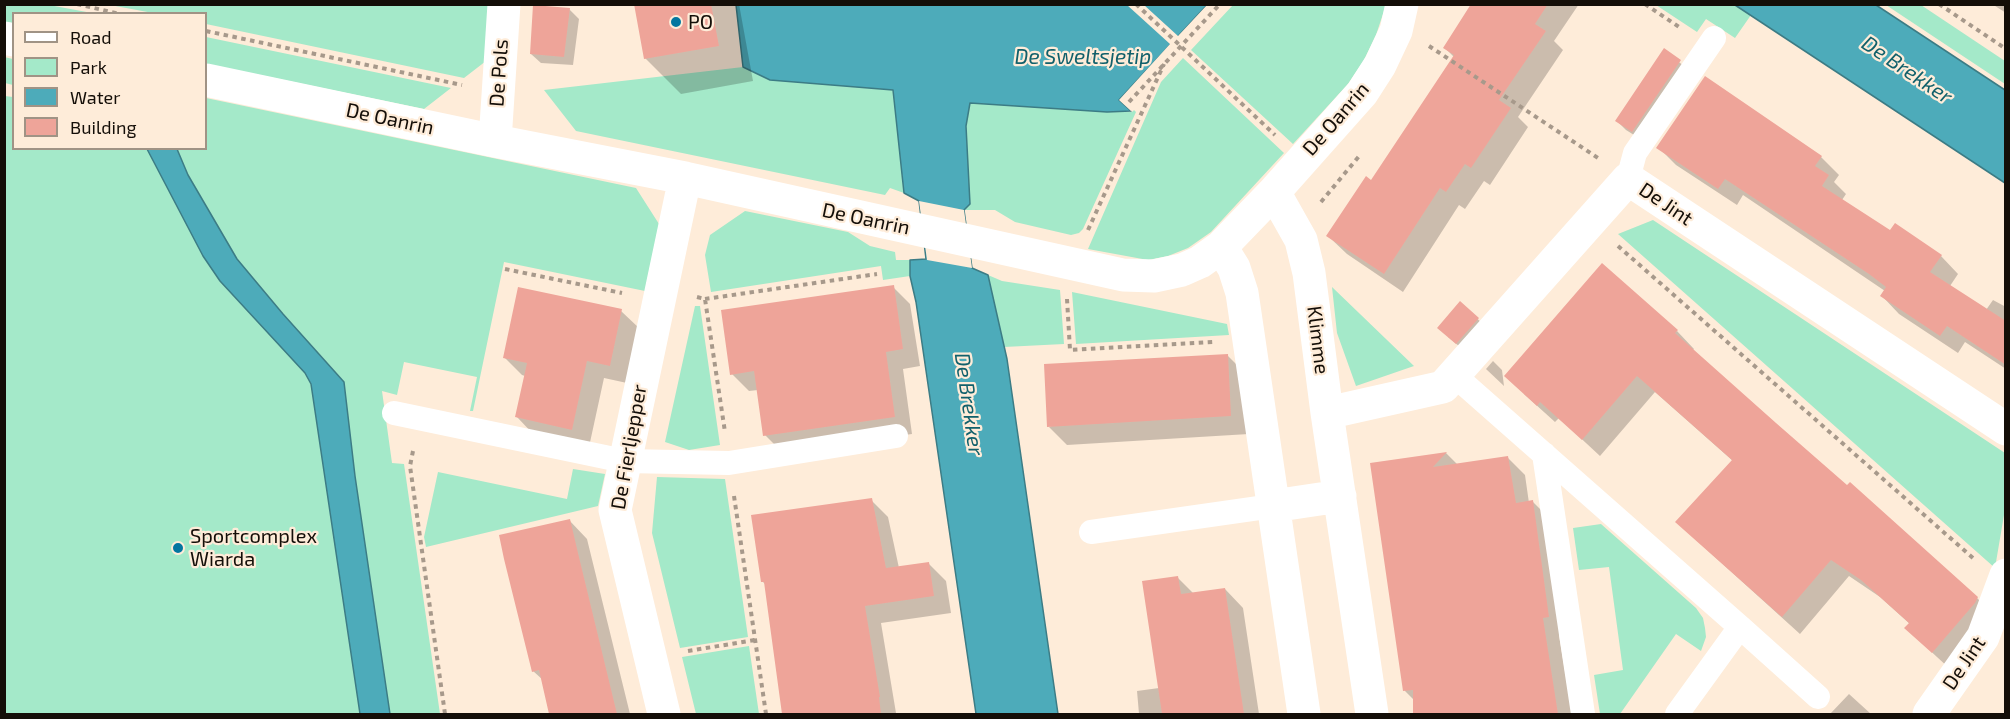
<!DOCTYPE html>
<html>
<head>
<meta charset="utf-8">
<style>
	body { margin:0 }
	#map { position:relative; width:2010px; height:719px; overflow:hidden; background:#feecd9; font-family:"Exo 2",sans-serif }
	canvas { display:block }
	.frame { position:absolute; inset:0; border:6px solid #140e08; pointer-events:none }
	.legend { position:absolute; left:12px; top:12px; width:195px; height:138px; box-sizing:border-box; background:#feecd9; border:2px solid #a09385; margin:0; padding:8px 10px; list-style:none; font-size:18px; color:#140e08 }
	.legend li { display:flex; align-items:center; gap:12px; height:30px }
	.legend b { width:30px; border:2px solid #a09385 }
</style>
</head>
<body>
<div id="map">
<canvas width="2010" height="719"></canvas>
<div class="frame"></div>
<ul class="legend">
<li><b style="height:8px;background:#fff"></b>Road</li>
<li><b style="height:16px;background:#a4e9c9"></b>Park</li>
<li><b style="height:16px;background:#4dabba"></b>Water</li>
<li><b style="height:16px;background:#eea499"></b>Building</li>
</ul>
</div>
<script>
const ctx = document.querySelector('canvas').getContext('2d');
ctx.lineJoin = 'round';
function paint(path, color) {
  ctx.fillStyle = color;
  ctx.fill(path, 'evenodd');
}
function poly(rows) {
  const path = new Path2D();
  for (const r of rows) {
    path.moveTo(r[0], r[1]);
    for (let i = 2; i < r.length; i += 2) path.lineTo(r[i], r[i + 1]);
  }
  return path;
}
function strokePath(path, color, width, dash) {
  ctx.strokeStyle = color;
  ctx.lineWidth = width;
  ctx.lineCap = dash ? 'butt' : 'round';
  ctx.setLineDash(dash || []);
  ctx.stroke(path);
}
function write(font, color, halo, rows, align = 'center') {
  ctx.font = font + ' "Exo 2",sans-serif';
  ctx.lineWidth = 4.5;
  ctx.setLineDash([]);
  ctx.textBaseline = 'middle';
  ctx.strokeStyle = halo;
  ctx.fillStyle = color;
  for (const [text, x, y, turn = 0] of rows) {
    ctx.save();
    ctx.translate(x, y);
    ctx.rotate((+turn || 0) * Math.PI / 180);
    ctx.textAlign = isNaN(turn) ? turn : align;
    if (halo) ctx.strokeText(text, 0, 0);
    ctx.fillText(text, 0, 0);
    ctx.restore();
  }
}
paint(poly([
	[5,5,49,5,92,13,14,14,13,23,5,22],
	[110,5,490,5,486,61,464,78,206,24,206,14,153,13],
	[1233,5,1386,5,1376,35,1364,60,1348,84,1293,144,1191,50],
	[1656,5,1735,5,1751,15,1735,38,1706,19,1697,32],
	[1886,5,1921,5,2005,61,2005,84],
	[206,37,451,88,424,109,206,64],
	[4,57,13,59,13,85,5,83],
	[1183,58,1284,153,1211,232,1188,248,1168,256,1148,260,1088,249,1161,82],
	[743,67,770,80,893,90,904,193,890,188,885,195,576,131,544,90],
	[5,96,13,97,14,148,161,149,229,269,328,381,375,714,5,714],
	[206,98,636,188,659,224,645,291,504,262,473,411,470,411,477,377,404,362,397,395,382,391,392,463,404,464,440,714,390,714,355,476,344,382,283,314,237,259,188,175,177,149,206,148],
	[970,103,1107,112,1132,112,1134,110,1136,112,1083,229,1079,233,1071,235,1015,222,995,210,964,210,970,203,966,126],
	[745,211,848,232,870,246,895,252,896,260,910,260,910,276,883,280,881,266,711,292,705,255,710,235],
	[1653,220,2005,453,2005,509,1995,568,1618,234],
	[988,275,1002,281,1060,290,1064,344,1004,347],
	[1332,287,1414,366,1356,386,1337,333],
	[1072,292,1227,324,1229,335,1076,344],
	[695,306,700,306,720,445,689,450,665,442],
	[573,469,605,474,598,506,426,547,424,537,438,472,567,499],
	[657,477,725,479,748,637,680,648,652,533],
	[1601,524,1696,608,1703,618,1705,628,1706,637,1701,651,1676,634,1620,714,1600,714,1594,675,1623,670,1609,567,1579,570,1573,528],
	[749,646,759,714,696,714,682,657]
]), '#a4e9c9');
const water = poly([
	[736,5,1207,5,1119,100,1131,111,1107,112,970,103,966,126,970,204,964,210,972,268,988,275,1007,359,1058,714,976,714,916,302,910,276,910,260,926,259,919,201,904,193,893,90,770,80,743,67,736,5],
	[1735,5,1876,5,2005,90,2005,183,1735,5],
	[147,149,177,149,188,175,237,259,283,314,344,382,355,476,390,714,360,714,311,384,305,373,220,281,203,256,147,149]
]);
paint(water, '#4dabba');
strokePath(water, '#3c7c85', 1.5);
paint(poly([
	[1210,4,1123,100,1134,110,1131,111,1119,100,1170,44,1127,5,1144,5,1178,36,1207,5],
	[919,201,964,210,972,268,927,260]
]), '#feecd9');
paint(poly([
	[635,4,739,4,753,81,681,94,645,58],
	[1473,4,1579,4,1554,41,1563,50,1518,117,1528,127,1490,185,1484,181,1465,209,1459,205,1403,292,1347,254,1328,236,1372,182,1454,57,1445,48],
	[1992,4,2006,4,2006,13],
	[569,9,579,19,573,65,541,63,531,54],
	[1664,50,1690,71,1642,140,1626,130,1617,121],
	[1658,147,1821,157,1839,175,1834,182,1846,194,1842,200,1891,232,1941,256,1958,274,1950,286,1986,310,1993,300,2006,307,2006,369,1965,342,1958,353,1899,314,1882,296,1885,291,1743,195,1737,205,1676,165],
	[893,287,910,304,920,366,903,369,912,434,782,452,765,435,758,390,749,391,732,374],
	[1461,303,1487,328,1466,352,1448,337],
	[621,311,639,328,627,383,604,378,589,447,534,435,517,417,525,376,522,375,505,358],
	[1677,331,1694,349,1693,350,1847,487,1977,598,1995,616,1950,669,1924,645,1910,624,1880,597,1849,576,1800,634,1695,539,1733,461,1655,392,1600,456,1559,418,1555,422,1524,394],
	[1227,355,1246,374,1249,434,1067,445,1049,427],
	[1493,361,1502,370,1504,386,1486,369],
	[1446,453,1458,465,1508,458,1525,475,1529,503,1533,502,1550,519,1565,634,1559,635,1572,714,1414,714,1415,701,1405,691,1372,464],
	[871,500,888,517,899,568,929,564,946,581,951,613,881,623,896,713,895,714,784,714,766,585,762,581],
	[569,520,587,539,630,714,551,714,543,680,533,671],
	[1178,578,1194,594,1225,589,1243,608,1259,714,1139,714,1137,691,1159,688],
	[1849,694,1871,714,1830,714]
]), '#0003');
paint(poly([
	[634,4,711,4,719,46,644,59],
	[1471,4,1548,4,1535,24,1546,31,1499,100,1511,108,1471,168,1465,164,1446,192,1440,188,1384,274,1326,236,1366,176,1371,180,1454,55,1443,48],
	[533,5,570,8,564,57,530,54],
	[1664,48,1681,60,1632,132,1615,121],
	[1705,76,1822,156,1815,166,1829,175,1822,186,1890,230,1895,223,1942,255,1930,272,2006,321,2006,365,1947,326,1940,336,1880,296,1886,287,1869,274,1725,179,1718,189,1656,148],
	[1602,263,1678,330,1675,333,1776,423,1847,485,1850,482,1978,597,1975,603,1932,653,1904,628,1909,623,1861,580,1831,560,1782,617,1675,522,1732,460,1637,376,1582,440,1540,402,1537,406,1504,376],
	[894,285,903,349,886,352,895,417,763,436,754,371,730,375,721,310],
	[518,287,622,309,610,366,587,361,572,430,515,417,527,363,503,358],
	[1460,301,1479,318,1456,344,1437,328],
	[1228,354,1231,416,1047,427,1044,364],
	[1447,452,1433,467,1508,456,1516,503,1533,500,1549,617,1543,618,1558,714,1413,714,1413,690,1403,691,1370,463],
	[872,498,886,568,929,562,934,596,865,606,880,697,879,697,881,714,782,714,764,582,761,582,751,515],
	[570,519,578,553,617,714,549,714,539,670,532,672,504,559,499,535],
	[1178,576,1181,594,1225,588,1244,714,1162,714,1142,581]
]), '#eea499');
strokePath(poly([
	[77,4,120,14],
	[1136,4,1275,135],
	[1645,4,1682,29],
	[1939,4,2006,49],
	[206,31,462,85],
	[1429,46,1598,158],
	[1129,102,1220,4],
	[1321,202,1360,155],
	[1088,230,1164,64],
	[1618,246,1973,558],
	[505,269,622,293],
	[697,297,705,299,725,432],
	[705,299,877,274],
	[1067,299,1070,350,1213,342],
	[413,451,410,466,445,714],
	[734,496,766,714],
	[688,651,755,640]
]), '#a7998b', 4, [4.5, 4.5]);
strokePath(poly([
	[1628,179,1635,153,1714,38],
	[1454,375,1740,627,1677,714],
	[394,413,624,461,729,463,896,436],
	[1544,454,1583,714],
	[1091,532,1273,506],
	[1740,627,1818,697]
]), '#fff', 24);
strokePath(poly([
	[4,38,14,40],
	[206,80,495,141,685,178,1123,275,1154,276,1182,270,1200,262,1221,247,1274,192,1362,93,1380,65,1396,31,1402,4],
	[495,141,504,4],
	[1274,192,1301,240,1309,273,1327,413,1372,714],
	[1221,247,1234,268,1242,293,1304,714],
	[1327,413,1443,387,1628,179,2006,429],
	[1273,506,1340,496],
	[664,714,615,510,685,178],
	[1929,714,1983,637,2006,575]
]), '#fff', 33);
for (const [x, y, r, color] of [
	[676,22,6,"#0376a0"],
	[178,548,6,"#0376a0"]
]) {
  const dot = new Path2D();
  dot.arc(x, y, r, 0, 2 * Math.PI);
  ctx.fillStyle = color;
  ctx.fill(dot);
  strokePath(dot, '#feecd9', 2);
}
write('20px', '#140e08', '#feecd9', [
	["PO",688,22],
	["Sportcomplex",190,536],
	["Wiarda",190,559]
], 'left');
write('20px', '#140e08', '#feecd9', [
	["De Pols",499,73,-86],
	["De Oanrin",390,119,12],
	["De Oanrin",1336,119,-49],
	["De Jint",1666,204,34],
	["De Oanrin",866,219,12],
	["Klimme",1318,340,83],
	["De Fierljepper",629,447,-80],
	["De Jint",1964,663,-56]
]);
write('italic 21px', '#11606b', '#feecd9', [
	["De Sweltsjetip",1083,57],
	["De Brekker",1907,70,34],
	["De Brekker",969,404,82]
]);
</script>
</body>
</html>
